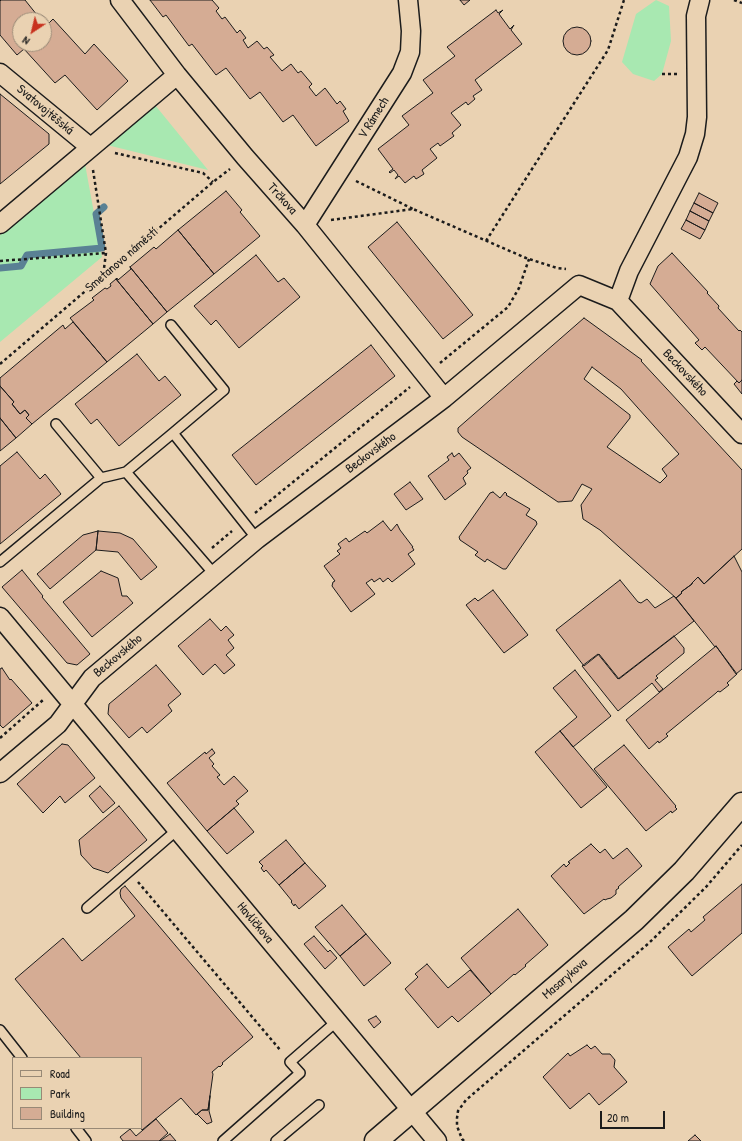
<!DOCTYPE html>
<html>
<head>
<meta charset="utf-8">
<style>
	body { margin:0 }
	#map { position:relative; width:742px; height:1141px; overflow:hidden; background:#ead2b2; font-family:"Patrick Hand",sans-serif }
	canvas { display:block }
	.legend { position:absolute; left:12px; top:1057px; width:130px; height:72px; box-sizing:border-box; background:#ead2b2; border:1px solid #988976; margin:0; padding:5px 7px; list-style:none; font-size:12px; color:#1c1c1c }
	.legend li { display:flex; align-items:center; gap:8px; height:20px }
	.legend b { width:20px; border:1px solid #988976 }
	.north { position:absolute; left:12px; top:12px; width:40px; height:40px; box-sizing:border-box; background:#ead2b2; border:1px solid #988976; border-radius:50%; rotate:215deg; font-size:11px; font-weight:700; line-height:16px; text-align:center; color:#1c1c1c }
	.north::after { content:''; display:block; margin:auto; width:14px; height:18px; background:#c8321e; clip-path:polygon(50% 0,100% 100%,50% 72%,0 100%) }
	.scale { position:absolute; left:600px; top:1111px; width:65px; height:18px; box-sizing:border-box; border:2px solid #1c1c1c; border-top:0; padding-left:5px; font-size:12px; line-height:14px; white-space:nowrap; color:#1c1c1c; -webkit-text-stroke:3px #ead2b2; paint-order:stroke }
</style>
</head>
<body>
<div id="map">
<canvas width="742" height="1141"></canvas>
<ul class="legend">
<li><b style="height:5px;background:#ead2b2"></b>Road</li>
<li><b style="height:11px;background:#a8e8b1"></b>Park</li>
<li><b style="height:11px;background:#d5ac94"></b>Building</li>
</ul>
<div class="north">N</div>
<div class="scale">20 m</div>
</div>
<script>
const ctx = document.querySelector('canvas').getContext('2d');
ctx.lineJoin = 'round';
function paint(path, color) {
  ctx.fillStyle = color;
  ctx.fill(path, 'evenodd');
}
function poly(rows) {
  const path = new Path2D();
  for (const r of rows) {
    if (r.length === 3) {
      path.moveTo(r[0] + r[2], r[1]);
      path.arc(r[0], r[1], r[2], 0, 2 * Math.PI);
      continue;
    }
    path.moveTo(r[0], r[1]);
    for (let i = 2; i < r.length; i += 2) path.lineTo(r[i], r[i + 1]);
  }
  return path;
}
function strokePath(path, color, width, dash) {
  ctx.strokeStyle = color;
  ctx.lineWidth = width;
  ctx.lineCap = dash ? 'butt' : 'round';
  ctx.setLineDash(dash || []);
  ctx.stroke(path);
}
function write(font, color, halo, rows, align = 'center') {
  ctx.font = font + ' "Patrick Hand",sans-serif';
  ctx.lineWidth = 4;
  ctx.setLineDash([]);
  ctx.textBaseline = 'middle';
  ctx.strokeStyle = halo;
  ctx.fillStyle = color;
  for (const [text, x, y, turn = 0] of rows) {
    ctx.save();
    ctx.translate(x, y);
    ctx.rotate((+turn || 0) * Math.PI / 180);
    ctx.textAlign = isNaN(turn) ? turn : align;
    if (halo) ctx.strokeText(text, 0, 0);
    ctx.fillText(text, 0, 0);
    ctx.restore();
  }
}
paint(poly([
	[656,0,669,6,671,41,662,74,654,81,633,74,622,62,636,14],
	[155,105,208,170,107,145],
	[85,164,102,257,0,342,0,235]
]), '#a8e8b1');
strokePath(poly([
	[0,268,21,266,27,255,102,248,96,214,104,207]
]), '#5a8194', 7);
const building = poly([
	[1,0,25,0,41,20,20,20,20,44,44,44,44,23,46,26,53,19,85,54,94,44,128,81,97,110,65,75,55,83,24,49,17,55,0,35,0,1,1,0],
	[150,0,212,0,219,8,216,11,222,19,225,17,237,33,240,30,246,38,243,40,248,48,257,41,264,49,267,47,274,55,270,57,282,71,291,64,298,73,301,71,312,84,309,87,316,96,325,88,337,104,340,101,346,109,343,111,349,121,316,146,293,115,283,122,260,92,250,99,226,68,216,75,192,44,189,46,166,15,163,17,150,0],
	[460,0,470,0,464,5,460,0],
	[496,10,498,13,503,10,499,14,510,29,514,25,511,30,522,44,475,80,482,90,473,96,475,99,468,105,466,102,451,113,461,125,452,133,454,136,440,146,438,143,430,149,437,158,422,170,424,174,416,179,414,176,405,183,399,176,395,179,398,175,394,170,390,173,389,172,393,169,378,149,409,125,402,116,433,93,423,80,455,56,447,47,496,10],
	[577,41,14],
	[0,94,49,134,49,144,0,184,0,94],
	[226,191,242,210,240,212,260,236,214,274,178,230,226,191],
	[699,193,718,203,713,213,694,203,699,193],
	[694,203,713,213,709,221,690,211,694,203],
	[690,211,709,221,705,230,686,220,690,211],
	[686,220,705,230,700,239,681,229,686,220],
	[397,222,473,315,443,339,368,247,397,222],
	[178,230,214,274,167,312,130,267,154,247,156,249,178,230],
	[672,253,708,292,707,293,719,306,718,308,739,331,740,330,742,332,742,380,739,383,705,347,702,350,695,343,699,340,650,284,658,266,672,253],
	[256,255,278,282,284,278,300,297,239,348,216,320,211,325,194,306,256,255],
	[130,267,167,312,153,324,116,279,117,278,118,280,131,269,130,267],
	[116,279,153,324,107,362,70,318,94,300,92,298,105,288,107,289,111,286,110,284,116,279],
	[584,318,642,360,641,361,742,470,742,549,704,584,698,577,692,583,692,584,681,592,682,593,676,598,600,530,583,519,581,505,592,489,582,484,572,501,558,502,462,437,458,432,458,428,584,318],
	[592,367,621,389,679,454,662,469,667,476,660,483,607,447,630,418,630,415,584,379,592,367],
	[73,322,107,362,32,424,26,418,29,415,25,410,20,414,12,404,14,402,0,386,0,378,63,325,65,329,73,322],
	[371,345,395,376,256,485,232,455,371,345],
	[137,354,159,381,165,376,181,395,119,446,97,419,91,424,75,404,137,354],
	[742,380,742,394,734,384,737,381,739,383,742,380],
	[0,386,14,402,12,404,20,414,25,410,29,415,26,418,32,424,16,438,0,418,0,386],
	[0,418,16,438,0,451,0,418],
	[17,452,40,479,45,474,61,494,0,544,0,466,17,452],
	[452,453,454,457,459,453,471,468,467,471,468,473,463,478,466,484,445,500,428,476,449,460,447,457,452,453],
	[410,482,423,499,406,510,394,494,410,482],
	[493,492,500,498,505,492,507,494,506,495,530,509,526,515,536,521,537,524,506,569,503,569,487,559,485,562,475,555,478,552,460,540,459,537,490,493,493,492],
	[383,521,391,531,397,524,400,530,413,547,412,547,414,550,408,554,415,564,392,582,388,578,383,582,380,578,374,582,372,579,366,583,375,594,351,612,332,586,333,582,335,581,324,566,340,554,337,551,341,548,338,544,346,538,349,542,365,531,367,533,383,521],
	[98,531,96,550,50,589,37,574,83,535,98,531],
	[98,531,120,533,133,539,157,567,141,580,118,552,96,550,98,531],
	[734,556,742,572,742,669,736,674,716,646,715,647,676,598,682,593,681,592,692,584,692,583,698,577,704,584,734,556],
	[22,570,43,596,42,597,90,654,77,665,67,663,2,587,22,570],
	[101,571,118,578,122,596,127,596,133,603,92,637,63,602,101,571],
	[620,580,638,602,641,603,647,599,655,608,674,596,694,621,619,679,599,654,584,666,556,630,620,580],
	[493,590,528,635,504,653,466,605,475,598,478,601,493,590],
	[210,619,221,631,226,626,234,635,228,640,234,648,226,655,235,665,224,674,215,664,203,675,178,646,210,619],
	[674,636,684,648,684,653,656,676,658,678,655,680,663,689,659,692,652,683,618,711,582,666,598,654,618,679,674,636],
	[716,646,737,674,727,683,729,685,720,692,718,691,716,693,666,734,668,736,659,743,658,741,649,749,626,720,716,646],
	[156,665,181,694,168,705,172,711,147,733,142,727,129,738,108,714,109,704,156,665],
	[2,668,10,680,11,679,32,703,3,728,0,725,0,669,2,668],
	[575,670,611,716,573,747,560,731,577,717,553,688,575,670],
	[560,731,607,787,581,808,535,752,560,731],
	[62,744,68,745,95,778,65,803,60,796,43,813,17,784,62,744],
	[624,745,676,806,675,807,677,809,672,813,671,811,646,831,594,769,624,745],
	[212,749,215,753,209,758,214,764,212,766,220,775,217,777,224,785,234,776,248,791,236,801,239,804,207,831,167,783,205,752,206,754,212,749],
	[100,786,115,803,103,813,89,796,100,786],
	[119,806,147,840,108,873,93,868,81,855,79,840,119,806],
	[234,808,254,832,227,854,207,831,234,808],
	[286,840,305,863,279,885,266,870,264,872,261,868,263,866,259,862,286,840],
	[591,844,600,853,605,849,613,859,627,848,642,866,618,887,619,888,616,890,616,894,611,898,607,899,605,900,604,899,584,914,551,876,564,864,566,867,570,863,568,862,591,844],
	[305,863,326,886,299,909,295,904,294,906,291,902,292,901,279,885,305,863],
	[742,884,742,933,692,976,668,947,689,929,691,932,705,920,703,917,742,884],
	[125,886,253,1037,222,1063,223,1064,220,1067,219,1066,212,1072,213,1074,208,1110,202,1110,196,1115,181,1098,142,1130,141,1128,141,1058,81,1058,15,979,63,938,82,961,135,916,121,898,120,893,121,889,125,886],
	[342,905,366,934,340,956,315,927,342,905],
	[518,909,548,945,525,965,526,966,515,975,514,974,491,994,461,958,518,909],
	[366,934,391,963,364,986,340,956,366,934],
	[314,936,328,952,330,950,337,958,325,969,304,944,314,936],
	[427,964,448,988,470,970,491,994,458,1022,452,1016,438,1028,405,989,418,977,415,974,427,964],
	[376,1016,381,1022,374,1028,368,1020,376,1016],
	[587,1045,591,1049,595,1046,602,1054,610,1054,615,1060,614,1067,627,1082,599,1105,589,1093,570,1109,543,1077,568,1053,570,1056,587,1045],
	[210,1096,209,1111,212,1122,207,1124,197,1114,202,1110,208,1110,210,1096],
	[156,1119,168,1133,159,1141,123,1141,120,1137,130,1129,136,1136,156,1119],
	[170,1134,176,1141,160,1141,170,1134],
	[695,1135,701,1141,688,1141,695,1135]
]);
paint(building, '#d5ac94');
strokePath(building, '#1c1c1c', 1);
const service = poly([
	[171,325,224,390,173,433],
	[56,424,101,478],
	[0,562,101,478,126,472],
	[215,575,126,472,173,433,257,539],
	[87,908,177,830],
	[0,1030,22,1058],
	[76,1128,86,1141],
	[223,1141,300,1073,290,1062,337,1021],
	[276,1141,319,1105]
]);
const minor = poly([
	[120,0,177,75,245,157,305,225,444,398],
	[0,73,90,147],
	[0,224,177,75],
	[305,225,402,73,410,52,411,31,408,0],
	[618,301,629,271,688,157,695,134,697,117,696,16,700,0],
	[0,617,437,1141],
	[0,773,58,724,92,678,257,539,444,398,579,285,618,301,742,434]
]);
const primary = poly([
	[376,1141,634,920,684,871,742,804]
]);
strokePath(service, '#1c1c1c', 12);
strokePath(minor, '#1c1c1c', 21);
strokePath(primary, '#1c1c1c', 25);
strokePath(poly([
	[734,0,742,3],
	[662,74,677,74],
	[115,153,203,173,213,182],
	[93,170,106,253,103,276],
	[356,181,413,209],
	[331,220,413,209,526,258,557,268,566,269],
	[486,241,608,50,624,0],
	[0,261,106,253],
	[440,363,508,307,519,288,529,259],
	[0,364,213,182,230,169],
	[255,513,410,387],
	[212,548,232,531],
	[0,738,43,700],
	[138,882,281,1051],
	[464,1141,462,1139,457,1126,457,1118,458,1111,466,1100,649,943,706,887,742,845]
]), '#1c1c1c', 2.5, [3, 3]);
strokePath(service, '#ead2b2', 9);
strokePath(minor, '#ead2b2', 18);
strokePath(primary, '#ead2b2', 22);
write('13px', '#1c1c1c', '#ead2b2', [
	["Svatovojtěšská",45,110,40],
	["V Rámech",374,118,-58],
	["Trčkova",282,199,48],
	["Smetanovo náměstí",122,260,-41],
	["Beckovského",685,373,47],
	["Beckovského",371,453,-37],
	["Beckovského",118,656,-40],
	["Havlíčkova",255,923,50],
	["Masarykova",565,979,-41]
]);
</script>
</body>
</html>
